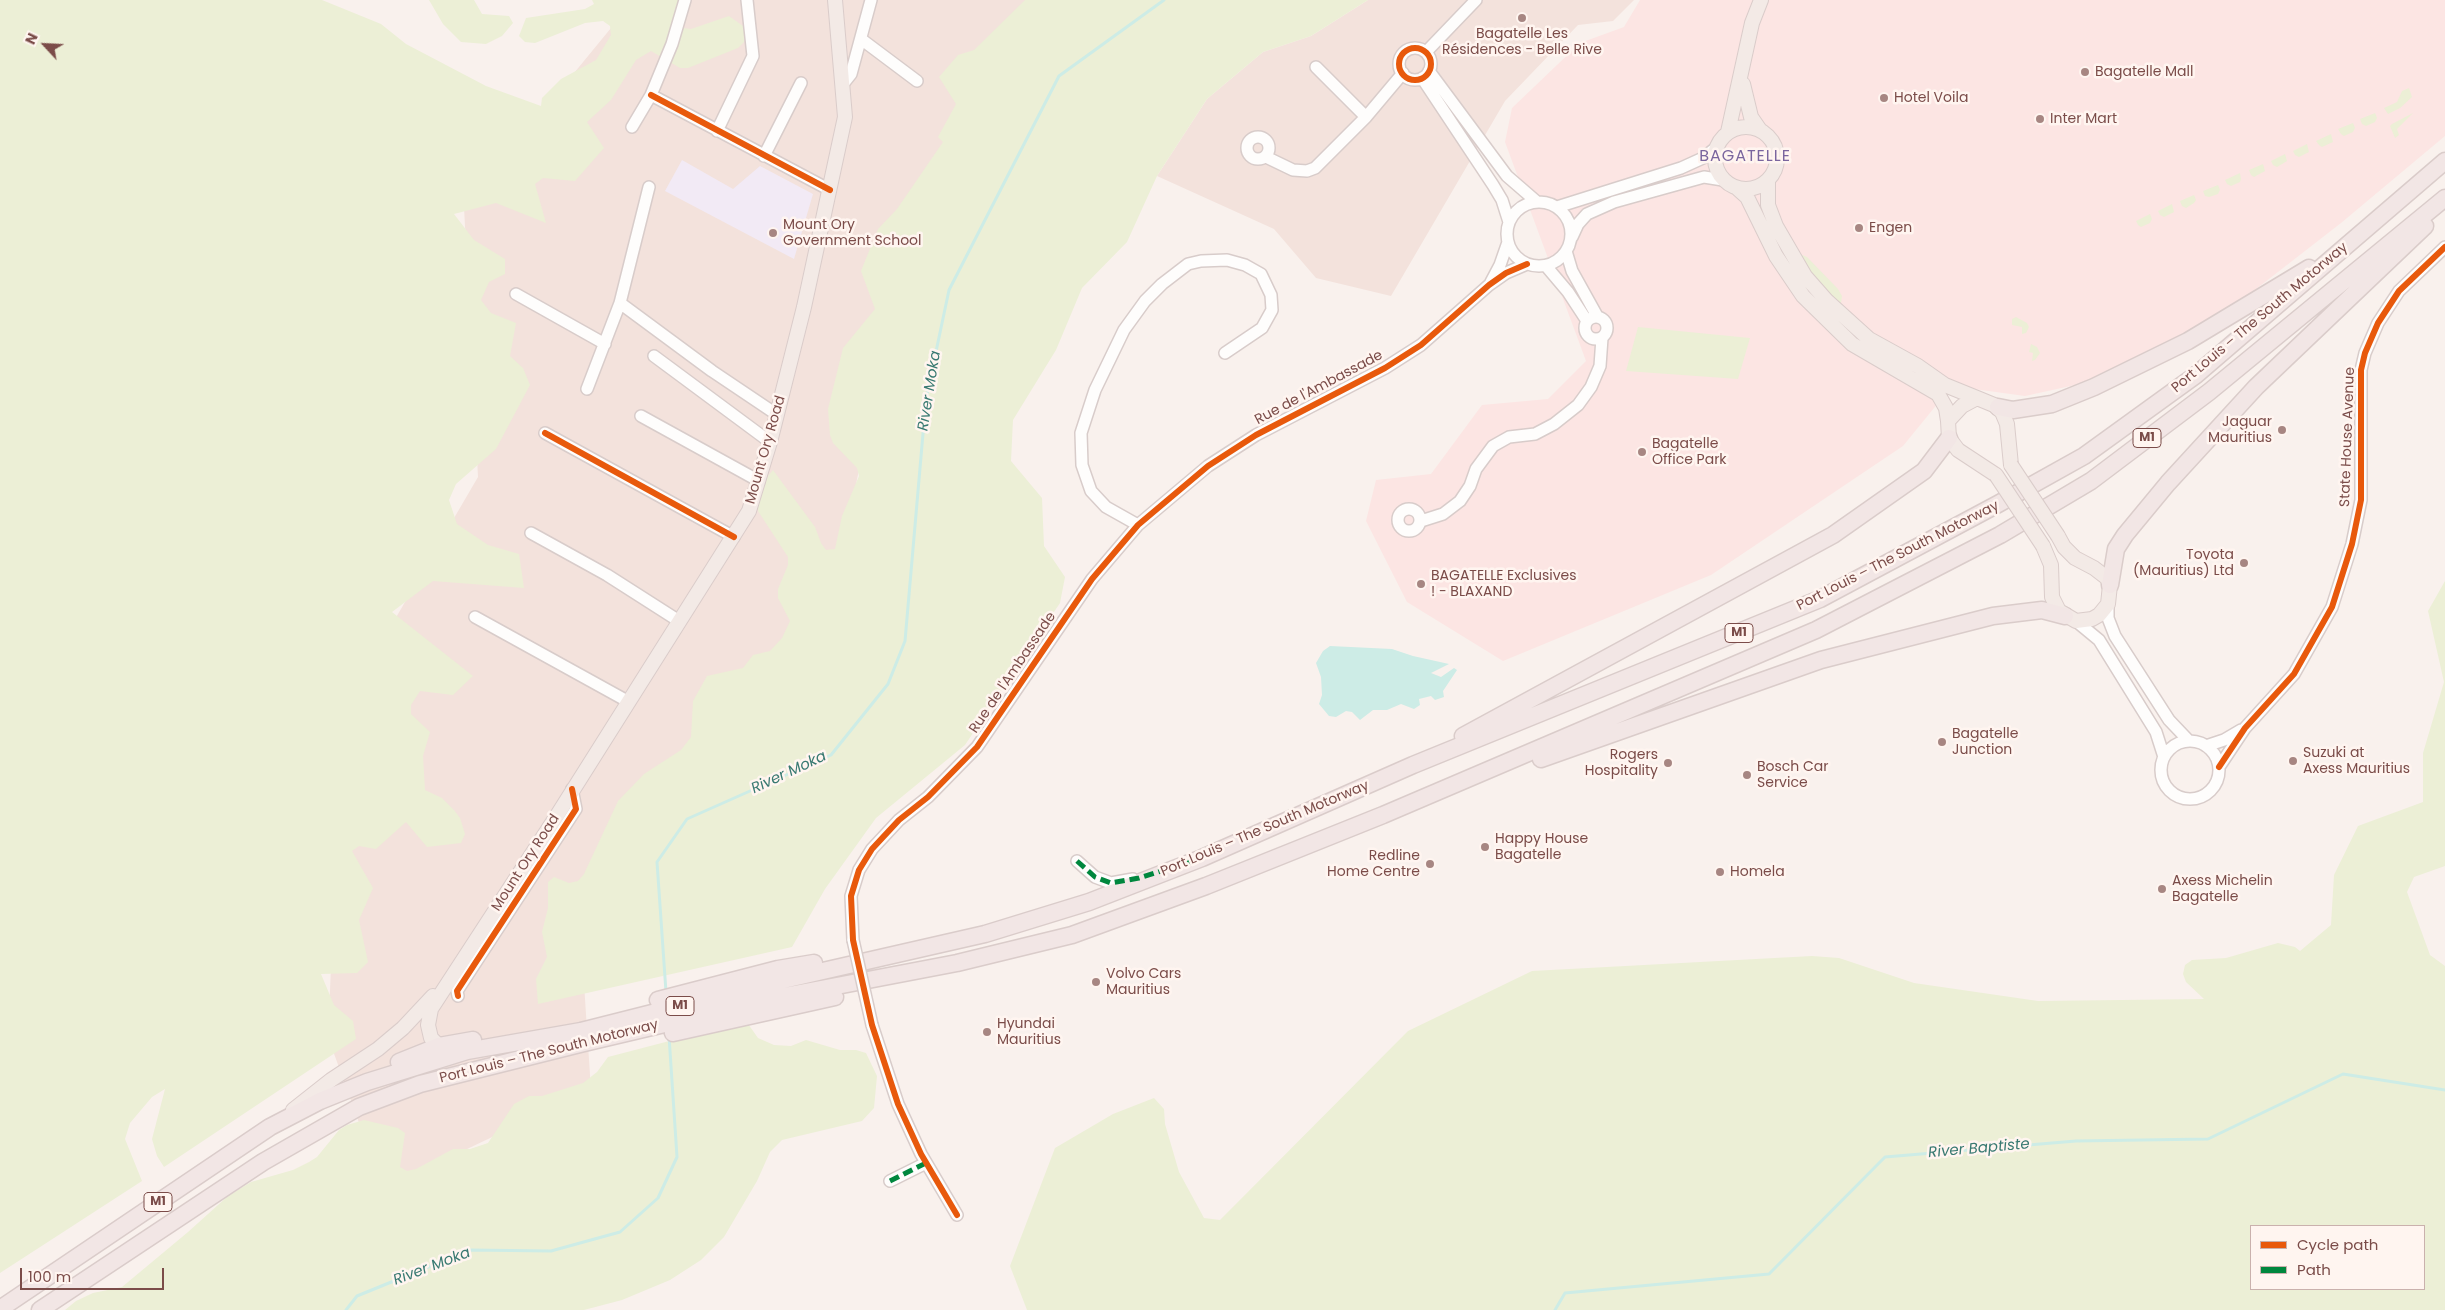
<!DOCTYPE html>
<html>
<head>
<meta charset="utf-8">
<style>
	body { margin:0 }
	#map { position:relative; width:2445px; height:1310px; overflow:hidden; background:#f9f1ed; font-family:Poppins,sans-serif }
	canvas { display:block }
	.legend { position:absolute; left:2250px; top:1225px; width:175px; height:65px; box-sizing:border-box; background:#fff5f0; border:1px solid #cab1ad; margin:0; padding:6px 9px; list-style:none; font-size:15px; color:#7b4c49 }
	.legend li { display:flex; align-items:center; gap:10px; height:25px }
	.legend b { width:25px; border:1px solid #cab1ad }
	.north { position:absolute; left:20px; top:20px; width:50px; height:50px; -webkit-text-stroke:4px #fff5f0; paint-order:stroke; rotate:295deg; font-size:14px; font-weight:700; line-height:20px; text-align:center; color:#7b4c49 }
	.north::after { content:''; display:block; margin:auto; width:18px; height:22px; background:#7b4c49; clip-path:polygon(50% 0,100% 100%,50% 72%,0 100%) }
	.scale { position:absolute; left:20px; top:1268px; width:144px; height:22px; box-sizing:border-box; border:2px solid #7b4c49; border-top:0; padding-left:6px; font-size:15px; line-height:18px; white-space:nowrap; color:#7b4c49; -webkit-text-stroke:4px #fff5f0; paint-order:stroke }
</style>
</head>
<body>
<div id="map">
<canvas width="2445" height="1310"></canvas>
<ul class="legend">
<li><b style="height:6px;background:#e8590c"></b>Cycle path</li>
<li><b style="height:6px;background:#00873e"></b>Path</li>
</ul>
<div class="north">N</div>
<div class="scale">100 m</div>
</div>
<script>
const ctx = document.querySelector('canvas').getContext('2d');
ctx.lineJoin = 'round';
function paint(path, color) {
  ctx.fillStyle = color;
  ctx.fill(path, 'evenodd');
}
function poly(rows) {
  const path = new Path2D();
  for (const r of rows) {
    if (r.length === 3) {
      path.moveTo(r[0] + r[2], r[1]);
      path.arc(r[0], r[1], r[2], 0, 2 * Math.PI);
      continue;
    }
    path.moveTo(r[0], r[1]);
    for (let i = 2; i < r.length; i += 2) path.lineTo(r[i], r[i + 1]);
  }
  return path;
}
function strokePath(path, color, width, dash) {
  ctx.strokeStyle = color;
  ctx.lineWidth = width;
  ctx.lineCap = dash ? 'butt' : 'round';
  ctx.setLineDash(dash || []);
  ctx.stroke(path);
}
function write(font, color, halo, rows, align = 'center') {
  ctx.font = font + ' Poppins,sans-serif';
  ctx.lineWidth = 5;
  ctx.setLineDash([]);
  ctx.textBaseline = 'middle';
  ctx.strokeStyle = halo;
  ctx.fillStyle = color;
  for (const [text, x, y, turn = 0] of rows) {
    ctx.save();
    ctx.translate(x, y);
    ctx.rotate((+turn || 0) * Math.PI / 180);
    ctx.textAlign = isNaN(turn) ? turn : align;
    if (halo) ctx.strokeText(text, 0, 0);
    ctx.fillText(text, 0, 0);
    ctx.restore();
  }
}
paint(poly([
	[634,0,1036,0,912,207,829,618,580,923,591,1090,383,1189,328,1037,342,710,478,477,464,207],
	[1368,0,1634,0,1613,21,1578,25,1505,101,1391,296,1316,278,1274,229,1157,176,1207,99,1263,52,1311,36]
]), '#f3e2dc');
paint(poly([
	[1640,0,2445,0,2445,136,2341,223,2211,324,2098,380,2025,396,1952,386,1903,446,1711,575,1503,661,1407,602,1366,521,1376,480,1431,474,1482,405,1548,399,1586,361,1505,142,1512,108,1580,43,1624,27]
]), '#fce5e3');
paint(poly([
	[682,160,733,189,760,166,813,194,794,259,665,191]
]), '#f2eaf5');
paint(poly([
	[0,0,322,0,381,24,406,44,486,86,541,106,542,98,561,79,596,60,611,35,610,26,603,21,585,23,535,43,525,42,519,36,526,18,585,9,594,4,592,0,680,0,675,14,676,22,683,28,691,29,729,16,743,26,746,34,744,42,738,48,688,68,680,68,651,51,636,60,611,100,587,122,604,148,575,181,543,178,535,184,546,223,496,203,454,214,474,240,505,259,505,274,489,282,481,300,491,313,516,323,510,356,523,368,530,385,496,449,456,484,449,500,457,524,488,545,519,554,524,588,433,581,392,612,473,676,453,695,420,691,411,705,411,714,430,732,423,756,425,790,442,798,454,810,460,818,465,834,461,843,427,847,406,822,376,849,359,846,352,851,373,888,359,920,368,962,357,973,321,974,334,1005,353,1021,356,1039,164,1167,157,1156,152,1139,165,1089,152,1097,130,1123,125,1139,142,1181,0,1273],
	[429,0,474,0,482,14,509,16,513,23,502,36,486,44,461,42,443,24],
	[1025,0,1368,0,1311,36,1263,52,1207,99,1157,176,1127,242,1082,288,1056,350,1013,420,1011,461,1042,498,1044,546,1065,577,1060,603,965,745,876,818,825,889,792,947,538,1004,536,979,547,957,542,932,548,908,548,882,554,877,569,883,578,881,584,874,618,801,644,774,681,750,691,737,693,701,707,676,743,668,753,655,770,651,782,638,790,621,778,598,778,589,788,565,788,557,758,511,758,502,768,476,773,470,815,527,821,543,826,550,835,549,842,516,859,476,857,468,833,443,830,435,828,409,843,348,875,309,861,271,878,229,897,209,943,142,938,137,956,104,939,77,958,55,974,50],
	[2409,88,2412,97,2400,108,2388,114,2384,108,2397,102,2402,91],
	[2375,113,2377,118,2375,122,2366,126,2362,124,2360,119],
	[2413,113,2397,129,2399,135,2395,138,2390,126,2392,124],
	[2353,123,2355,128,2353,132,2344,136,2341,134,2338,129],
	[2331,134,2333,142,2322,147,2319,145,2316,141],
	[2307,144,2309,152,2299,157,2295,155,2293,151],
	[2285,154,2287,161,2277,167,2273,165,2271,161],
	[2263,164,2265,171,2254,177,2251,175,2249,170],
	[2240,173,2241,179,2240,182,2231,186,2227,184,2225,180],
	[2218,185,2220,190,2218,194,2209,197,2205,196,2203,191],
	[2194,195,2196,200,2194,203,2186,208,2182,206,2180,201],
	[2172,204,2174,212,2164,217,2160,215,2158,211],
	[2150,214,2152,219,2150,223,2141,227,2138,225,2136,221],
	[1793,251,1807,257,1838,289,1842,296,1841,303,1833,301],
	[2016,317,2027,323,2029,327,2026,333,2022,334,2022,327,2012,325,2012,319],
	[1638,327,1750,338,1738,379,1626,371],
	[2031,344,2037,347,2040,353,2035,360,2032,361,2033,353,2029,352],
	[2445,581,2445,866,2414,877,2407,892,2430,955,2445,966,2445,1310,1027,1310,1010,1266,1055,1148,1113,1114,1154,1098,1164,1109,1165,1124,1179,1172,1204,1218,1220,1220,1408,1031,1532,971,1812,956,1839,958,1914,983,2038,1001,2204,999,2186,982,2183,974,2185,965,2192,960,2226,958,2278,943,2295,947,2300,951,2331,925,2334,875,2358,826,2423,802,2423,753,2444,682,2428,611],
	[2424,1226,2424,1289,2251,1289,2251,1226],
	[746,1021,758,1038,774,1045,791,1046,806,1040,840,1050,856,1050,866,1053,877,1076,874,1108,862,1121,782,1140,770,1152,757,1181,724,1237,701,1260,670,1280,622,1300,584,1310,65,1310,76,1301,93,1293,122,1287,188,1232,228,1196,251,1182,293,1170,309,1162,317,1157,339,1130,347,1125,364,1120,398,1128,405,1133,400,1167,407,1171,416,1169,453,1149,470,1149,488,1143,514,1104,529,1096,542,1096,583,1083,597,1072,608,1057]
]), '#ecefd6');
paint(poly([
	[1330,646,1392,649,1413,656,1449,664,1431,673,1441,677,1454,668,1457,670,1443,691,1444,697,1435,700,1431,696,1419,699,1420,705,1414,709,1401,704,1387,710,1373,710,1360,720,1352,712,1346,711,1336,717,1329,716,1319,704,1322,695,1321,677,1316,663,1323,651]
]), '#cdece6');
strokePath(poly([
	[666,992,657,862,687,819,831,755,888,684,905,641,926,399,949,290,1059,76,1164,0],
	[346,1310,357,1296,470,1250,551,1251,620,1232,658,1198,677,1157,669,1036],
	[1555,1310,1565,1293,1769,1274,1885,1157,2076,1141,2208,1139,2343,1074,2445,1090]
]), '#cdece6', 3);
const minor = poly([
	[861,39,917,81],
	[1415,64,16],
	[1426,52,1476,0],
	[1316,67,1366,117],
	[1429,71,1507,176,1537,202],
	[1422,78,1493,185,1502,200,1509,222],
	[843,84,851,74,871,0],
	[651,95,830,190],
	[632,127,651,95,672,44,685,0],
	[717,131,753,56,747,0],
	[1258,148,11],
	[764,156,801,83],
	[1266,157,1293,170,1307,171,1315,168,1366,117,1403,73],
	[1539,234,32],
	[1557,207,1681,168,1703,158,1717,147],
	[1572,237,1578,224,1587,214,1614,202,1704,177,1723,180],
	[1566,251,1572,271,1597,316],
	[1546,266,1568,292,1587,321],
	[1491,282,1500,265,1508,242],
	[516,294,605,344],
	[620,303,712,371,776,414],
	[1596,328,11],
	[654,356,770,442],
	[587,389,620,303,649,187],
	[641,416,759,481],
	[545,433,734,537],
	[1409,520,11],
	[1421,521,1443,514,1460,501,1470,486,1476,469,1493,446,1509,437,1535,434,1554,424,1578,405,1591,387,1600,366,1602,338],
	[1138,525,1106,507,1091,491,1082,465,1081,433,1095,390,1124,330,1145,301,1162,284,1188,264,1201,261,1227,260,1245,265,1261,274,1271,295,1272,310,1262,328,1225,353],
	[531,533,607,575,679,621],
	[2108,604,2108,618,2115,636,2169,720,2189,741],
	[475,617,629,702],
	[2076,621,2099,640,2156,732,2164,757],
	[2190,770,29],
	[2206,746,2224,740,2241,730],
	[2219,767,2245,728,2294,674,2332,607,2352,544,2361,500,2361,370,2365,353,2378,323,2399,291,2445,247],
	[1077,861,1095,877,1111,883,1133,879],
	[853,940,851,896,859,870,872,849,899,820,928,797,977,747,1092,579,1138,525,1208,466,1256,435,1385,368,1421,345,1489,285,1506,273,1527,264],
	[458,996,457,991,576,809,572,789],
	[872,1025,898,1104,921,1154,957,1215],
	[890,1181,926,1163]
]);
const major = poly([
	[1743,84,1751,117,1760,130],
	[1746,158,31],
	[1728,132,1752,23,1761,0],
	[1768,180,1768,205,1776,226,1805,276,1827,301,1869,339,1918,366,1945,385,1977,398],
	[1737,188,1747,197,1776,256,1803,296,1852,344,1938,394,1946,408,1948,421],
	[1996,475,1958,450,1949,438,1948,421,1962,406,1977,398,1994,405,2002,412,2007,424,2011,465],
	[2043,546,2051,565,2052,597,2059,611,2076,621,2092,619,2099,615,2108,604,2110,585,2107,578,2094,568,2075,558,2064,547,2058,536],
	[439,1046,431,1038,428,1025,431,1009,556,817,749,511,770,442,804,307,845,117,835,0],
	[293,1110,331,1080,378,1049,403,1028,433,996]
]);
const highway = poly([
	[1998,407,2013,410,2052,404,2094,387,2188,341,2309,268],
	[2110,585,2116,549,2125,535,2168,483,2256,387,2425,226],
	[1463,736,1833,535,1924,471,1949,438],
	[1541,759,1821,660,1993,616,2042,610,2065,616],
	[658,1000,778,969,814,963],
	[673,1033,835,997],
	[399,1062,439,1046,473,1040],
	[0,1309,270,1127,320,1101,367,1082,467,1051,581,1031,779,981,985,934,1089,902,1202,858,1413,765,1820,599,1998,504,2084,456,2196,375,2445,161],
	[40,1310,263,1162,359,1107,420,1084,584,1043,779,997,957,963,1072,935,1206,886,1383,815,1816,630,2000,535,2091,481,2209,392,2445,198]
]);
strokePath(minor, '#d8ccca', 14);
strokePath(major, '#daccca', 16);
strokePath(highway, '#daccca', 19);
strokePath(minor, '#fefdfc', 11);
strokePath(major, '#f3eae6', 14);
strokePath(highway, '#f2e6e5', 16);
const minorBridge = poly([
	[853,940,872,1025]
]);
const majorBridge = poly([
	[2011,465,2058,536],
	[1996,475,2043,546]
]);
strokePath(minorBridge, '#d8ccca', 14, []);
strokePath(majorBridge, '#daccca', 16, []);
strokePath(minorBridge, '#fefdfc', 11);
strokePath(majorBridge, '#f3eae6', 14);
strokePath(poly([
	[1077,861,1095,877,1111,883,1139,878,1202,858],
	[890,1181,926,1163]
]), '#00873e', 5, [10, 5]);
strokePath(poly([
	[1415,64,16],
	[651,95,830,190],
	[545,433,734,537],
	[2219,767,2245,728,2294,674,2332,607,2352,544,2361,500,2361,370,2365,353,2378,323,2399,291,2445,247],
	[458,996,457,991,576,809,572,789],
	[957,1215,921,1154,898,1104,872,1025,853,940,851,896,859,870,872,849,899,820,928,797,977,747,1092,579,1138,525,1208,466,1256,435,1385,368,1421,345,1489,285,1506,273,1527,264]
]), '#e8590c', 6);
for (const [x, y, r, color] of [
	[1522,18,5,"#a78682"],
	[2085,72,5,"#a78682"],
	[1884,98,5,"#a78682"],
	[2040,119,5,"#a78682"],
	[1859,228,5,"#a78682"],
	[773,233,5,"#a78682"],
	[2282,430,5,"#a78682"],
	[1642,452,5,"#a78682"],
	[2244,563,5,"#a78682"],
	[1421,584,5,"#a78682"],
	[1942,742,5,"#a78682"],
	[2293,761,5,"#a78682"],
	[1668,763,5,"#a78682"],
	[1747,775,5,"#a78682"],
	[1485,847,5,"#a78682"],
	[1430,864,5,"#a78682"],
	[1720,872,5,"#a78682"],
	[2162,889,5,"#a78682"],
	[1096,982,5,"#a78682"],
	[987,1032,5,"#a78682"]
]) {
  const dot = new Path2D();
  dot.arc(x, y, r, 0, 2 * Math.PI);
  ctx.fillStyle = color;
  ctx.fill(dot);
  strokePath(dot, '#fff5f0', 2);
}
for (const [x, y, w] of [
	[2147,438,28],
	[1739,633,28],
	[680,1006,28],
	[158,1202,28]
]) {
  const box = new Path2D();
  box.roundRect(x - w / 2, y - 9.5, w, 19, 4);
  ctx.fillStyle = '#fff5f0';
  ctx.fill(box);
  strokePath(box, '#7b4c49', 1);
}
write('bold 12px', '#7b4c49', null, [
	["M1",2147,438],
	["M1",1739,633],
	["M1",680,1006],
	["M1",158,1202]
]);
write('14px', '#7b4c49', '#fff5f0', [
	["Bagatelle Les",1522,34,"center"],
	["Résidences - Belle Rive",1522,50,"center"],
	["Bagatelle Mall",2095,72],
	["Hotel Voila",1894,98],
	["Inter Mart",2050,119],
	["Mount Ory",783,225],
	["Government School",783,241],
	["Engen",1869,228],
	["Jaguar",2272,422,"right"],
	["Mauritius",2272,438,"right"],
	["Bagatelle",1652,444],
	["Office Park",1652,460],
	["Toyota",2234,555,"right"],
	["(Mauritius) Ltd",2234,571,"right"],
	["BAGATELLE Exclusives",1431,576],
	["! - BLAXAND",1431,592],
	["Bagatelle",1952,734],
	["Junction",1952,750],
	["Suzuki at",2303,753],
	["Axess Mauritius",2303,769],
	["Rogers",1658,755,"right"],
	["Hospitality",1658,771,"right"],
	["Bosch Car",1757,767],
	["Service",1757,783],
	["Happy House",1495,839],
	["Bagatelle",1495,855],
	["Redline",1420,856,"right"],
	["Home Centre",1420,872,"right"],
	["Homela",1730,872],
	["Axess Michelin",2172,881],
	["Bagatelle",2172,897],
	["Volvo Cars",1106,974],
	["Mauritius",1106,990],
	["Hyundai",997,1024],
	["Mauritius",997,1040]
], 'left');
write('14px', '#7b4c49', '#fff5f0', [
	["Port Louis – The South Motorway",2260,318,-40],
	["Rue de l'Ambassade",1319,388,-28],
	["State House Avenue",2348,437,-88],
	["Mount Ory Road",766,450,-74],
	["Port Louis – The South Motorway",1898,556,-27],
	["Rue de l'Ambassade",1013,673,-56],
	["Port Louis – The South Motorway",1265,829,-23],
	["Mount Ory Road",526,863,-57],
	["Port Louis – The South Motorway",549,1052,-14]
]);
write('italic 15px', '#387971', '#fff5f0', [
	["River Moka",930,391,-81],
	["River Moka",789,773,-25],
	["River Baptiste",1979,1149,-5],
	["River Moka",432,1267,-21]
]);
ctx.letterSpacing = '1px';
write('16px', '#7a659e', '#fff5f0', [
	["BAGATELLE",1745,157]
]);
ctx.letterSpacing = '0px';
</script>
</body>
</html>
